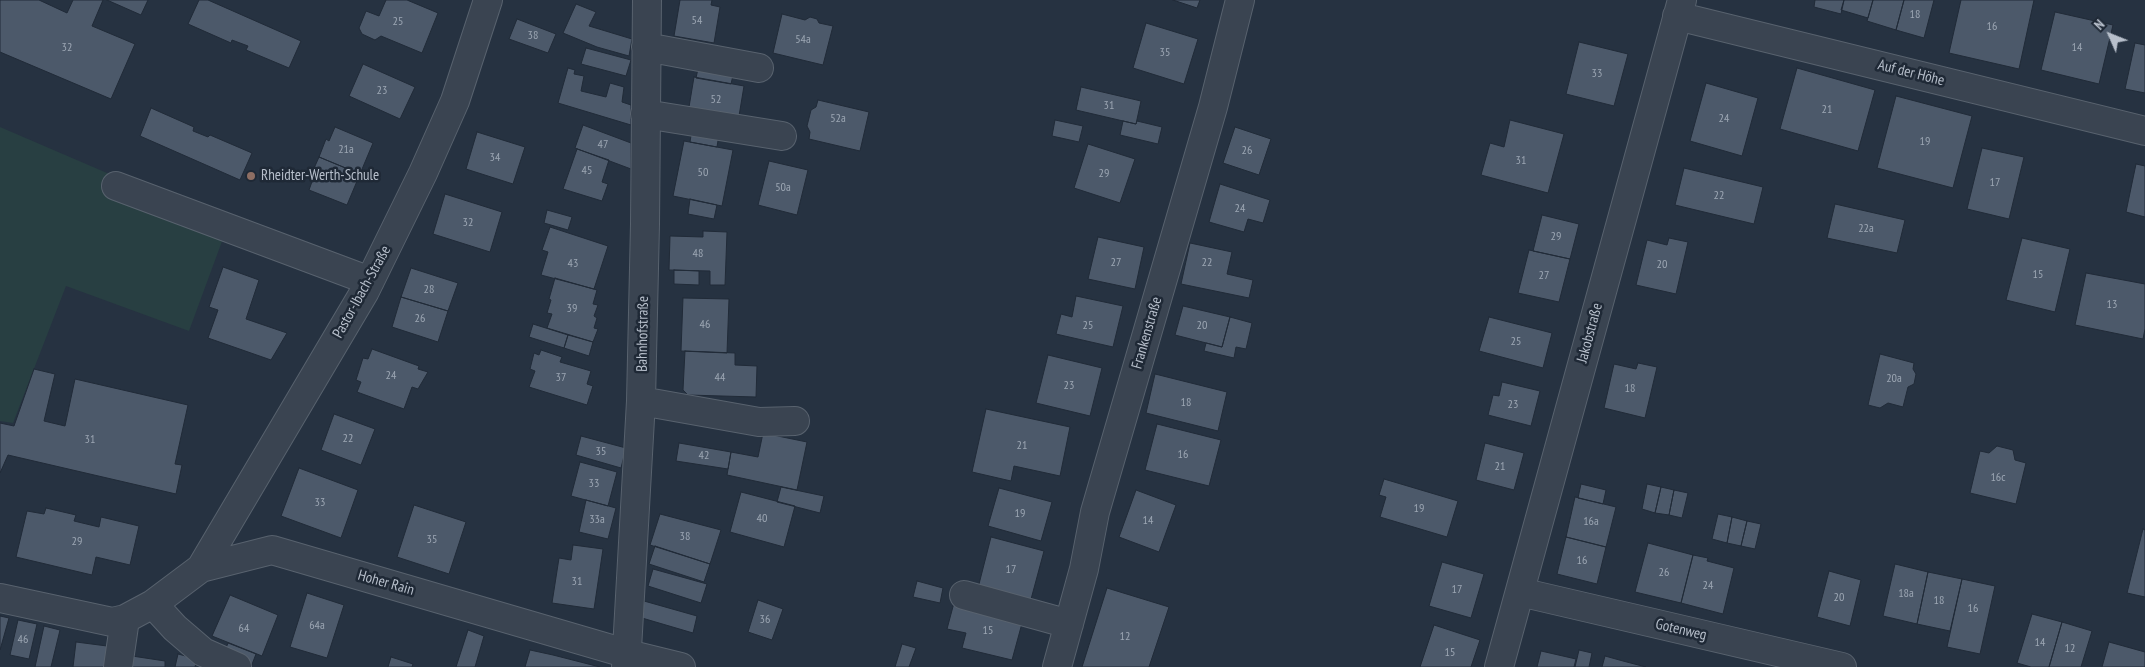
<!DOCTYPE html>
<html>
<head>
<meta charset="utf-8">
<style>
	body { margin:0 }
	#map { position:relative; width:2145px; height:667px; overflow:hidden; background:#263241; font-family:"PT Sans Narrow",sans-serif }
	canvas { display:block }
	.north { position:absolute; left:2085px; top:10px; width:50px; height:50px; -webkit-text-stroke:4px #1f2936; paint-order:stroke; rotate:314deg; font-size:14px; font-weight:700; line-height:20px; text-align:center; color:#b7bfcb }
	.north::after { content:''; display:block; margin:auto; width:18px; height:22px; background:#b7bfcb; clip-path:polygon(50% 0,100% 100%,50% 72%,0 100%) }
</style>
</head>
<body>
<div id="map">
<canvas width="2145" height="667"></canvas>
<div class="north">N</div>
</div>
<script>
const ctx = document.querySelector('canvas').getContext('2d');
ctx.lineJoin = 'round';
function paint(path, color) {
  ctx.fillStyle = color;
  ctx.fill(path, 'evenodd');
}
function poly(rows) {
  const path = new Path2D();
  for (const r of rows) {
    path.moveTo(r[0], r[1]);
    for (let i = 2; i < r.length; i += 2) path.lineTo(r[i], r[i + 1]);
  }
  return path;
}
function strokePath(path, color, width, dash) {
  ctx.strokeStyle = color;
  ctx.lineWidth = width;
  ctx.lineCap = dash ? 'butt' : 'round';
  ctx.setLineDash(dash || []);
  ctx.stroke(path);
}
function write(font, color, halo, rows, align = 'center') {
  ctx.font = font + ' "PT Sans Narrow",sans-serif';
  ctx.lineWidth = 5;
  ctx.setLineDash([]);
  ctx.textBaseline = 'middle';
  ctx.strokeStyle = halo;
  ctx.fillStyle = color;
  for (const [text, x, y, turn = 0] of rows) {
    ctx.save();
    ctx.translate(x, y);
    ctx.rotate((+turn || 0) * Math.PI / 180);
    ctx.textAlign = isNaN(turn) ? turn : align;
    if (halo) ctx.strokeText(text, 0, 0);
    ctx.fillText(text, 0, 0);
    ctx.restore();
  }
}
paint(poly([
	[0,127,228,225,189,331,66,286,13,423,0,421]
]), '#283f42');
const building = poly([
	[0,0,39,0,67,13,73,0,103,0,92,26,135,44,111,99,0,52,0,0],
	[107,0,148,0,141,15,107,0],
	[199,0,208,0,301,41,289,68,246,50,248,46,232,40,231,43,188,24,199,0],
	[386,0,407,0,438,13,422,53,381,36,375,40,362,34,359,28,366,11,379,16,386,0],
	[680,0,712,0,711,5,720,7,714,43,674,36,680,0],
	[1173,0,1200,0,1197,8,1173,0],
	[1815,0,1844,0,1841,14,1814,7,1815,0],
	[1844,0,1873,0,1868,18,1841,10,1844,0],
	[1873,0,1904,0,1896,30,1867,21,1873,0],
	[1904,0,1934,0,1924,38,1896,30,1904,0],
	[1961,0,2034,0,2019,69,1949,53,1961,0],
	[576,4,596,12,589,26,632,39,629,56,597,47,563,33,576,4],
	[2055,12,2113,25,2099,84,2041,70,2055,12],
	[782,14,805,20,810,17,817,19,819,23,833,26,823,65,773,53,782,14],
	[517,19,556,34,548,53,509,39,517,19],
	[1146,23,1198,39,1184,84,1133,68,1146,23],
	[1579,42,1628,54,1614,106,1566,94,1579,42],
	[2135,43,2145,45,2145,93,2125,89,2135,43],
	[586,48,631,60,626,76,581,64,586,48],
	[363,64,415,87,400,119,349,96,363,64],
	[699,64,734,71,731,84,696,78,699,64],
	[568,68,575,70,574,74,584,76,581,91,606,97,610,83,624,87,622,102,631,105,631,125,558,103,568,68],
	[1797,68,1875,90,1858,151,1780,129,1797,68],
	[694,77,744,86,738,122,688,113,694,77],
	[1706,83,1758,98,1742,156,1690,141,1706,83],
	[1081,87,1141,101,1136,124,1076,110,1081,87],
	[1896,96,1972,116,1953,188,1877,168,1896,96],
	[818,100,869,112,860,151,809,139,810,132,807,126,811,110,816,107,818,100],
	[151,108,194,127,193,131,208,137,210,135,252,153,240,180,140,136,151,108],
	[1055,120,1083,126,1079,142,1052,136,1055,120],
	[1510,120,1564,134,1548,193,1481,175,1490,143,1504,147,1510,120],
	[1123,121,1136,124,1137,121,1162,127,1158,144,1120,135,1123,121],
	[583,125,631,143,631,169,575,148,583,125],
	[335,127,373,143,360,174,319,157,326,139,329,141,335,127],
	[1235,127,1271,139,1259,175,1223,163,1235,127],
	[692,129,719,134,717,147,690,142,692,129],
	[477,132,525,147,513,184,466,169,477,132],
	[684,141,733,150,722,206,673,196,684,141],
	[1088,144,1135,159,1120,203,1074,188,1088,144],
	[1982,148,2024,157,2009,219,1967,209,1982,148],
	[577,149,609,160,602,182,608,184,602,201,563,189,577,149],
	[319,157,360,174,347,205,309,190,314,176,311,175,319,157],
	[769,161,808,170,797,215,758,205,769,161],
	[2136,164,2145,166,2145,217,2126,212,2136,164],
	[1684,168,1763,187,1754,224,1675,205,1684,168],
	[1220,184,1270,200,1263,223,1248,219,1244,232,1209,222,1220,184],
	[445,194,502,212,490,252,433,234,445,194],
	[690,199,717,205,714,219,688,214,690,199],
	[1835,204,1905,220,1897,253,1827,238,1835,204],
	[547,210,572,217,568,230,544,223,547,210],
	[1542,215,1579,224,1570,259,1533,251,1542,215],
	[550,227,608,246,594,289,541,275,548,252,542,250,550,227],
	[703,231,727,232,725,285,710,285,710,271,669,270,670,236,703,237,703,231],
	[1098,237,1144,247,1135,289,1088,279,1098,237],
	[1669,238,1688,242,1676,294,1636,285,1647,240,1667,245,1669,238],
	[2022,238,2070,249,2055,312,2006,300,2022,238],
	[1190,243,1232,252,1227,274,1253,280,1249,298,1181,284,1190,243],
	[1529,250,1570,259,1559,302,1518,293,1529,250],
	[223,267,259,280,246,319,287,333,271,360,208,338,218,310,209,307,223,267],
	[411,268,458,283,448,311,401,297,411,268],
	[674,270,699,271,699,285,674,284,674,270],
	[2086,273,2145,284,2145,329,2143,339,2075,325,2086,273],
	[555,278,597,290,593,304,598,305,594,316,597,318,594,328,598,329,593,342,547,328,552,314,547,313,551,300,549,299,555,278],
	[1076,296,1123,306,1113,347,1056,334,1061,314,1072,317,1076,296],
	[401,297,448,311,438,342,392,327,401,297],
	[683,298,729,299,727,353,681,351,683,298],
	[1183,306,1230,317,1222,347,1175,335,1183,306],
	[1230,317,1252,323,1246,349,1236,347,1234,358,1204,351,1206,343,1222,347,1230,317],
	[1489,317,1552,333,1543,368,1479,351,1489,317],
	[533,324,568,335,564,348,529,337,533,324],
	[568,335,593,342,589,356,564,348,568,335],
	[372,349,419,366,418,369,428,372,418,389,412,387,404,409,357,392,361,382,356,380,363,358,368,359,372,349],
	[541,350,562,357,560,362,591,371,587,384,593,386,587,405,529,387,535,371,530,369,534,353,539,355,541,350],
	[685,351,735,353,735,365,757,366,756,397,688,395,683,390,685,351],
	[1880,354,1914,363,1913,369,1916,374,1914,384,1908,387,1903,407,1888,403,1880,408,1868,405,1880,354],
	[1048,355,1102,368,1090,416,1036,403,1048,355],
	[1638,363,1657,367,1645,418,1604,408,1614,364,1636,369,1638,363],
	[34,369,55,374,44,421,65,426,75,379,188,405,175,464,182,465,176,494,8,455,0,473,0,423,14,426,34,369],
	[1155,374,1227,392,1218,431,1146,413,1155,374],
	[1502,382,1540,391,1531,426,1488,415,1493,395,1499,396,1502,382],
	[986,409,1070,427,1060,476,1014,466,1011,481,972,472,986,409],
	[334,414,375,429,361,465,321,450,334,414],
	[1157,424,1221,440,1209,486,1145,470,1157,424],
	[763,433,807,442,797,490,727,475,731,452,758,457,763,433],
	[581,436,626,448,621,468,576,455,581,436],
	[679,443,731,452,728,469,676,461,679,443],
	[1485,443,1524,453,1514,490,1476,480,1485,443],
	[1997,446,2013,450,2015,460,2026,463,2016,504,1970,493,1980,451,1989,453,1997,446],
	[580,462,617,472,608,506,571,496,580,462],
	[299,468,358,490,341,538,281,516,299,468],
	[1384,479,1458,501,1447,537,1380,517,1386,497,1379,495,1384,479],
	[1581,484,1606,490,1603,504,1578,498,1581,484],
	[1647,484,1661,487,1655,513,1642,509,1647,484],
	[781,487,824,496,820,513,777,502,781,487],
	[1661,487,1674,490,1669,515,1655,513,1661,487],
	[999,488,1052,502,1041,541,988,526,999,488],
	[1136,490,1176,505,1159,552,1119,537,1136,490],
	[1674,490,1688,493,1682,518,1669,515,1674,490],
	[741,492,795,506,784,547,730,532,741,492],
	[1575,497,1616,507,1606,547,1566,537,1575,497],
	[586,500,616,508,608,539,579,532,586,500],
	[414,505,466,522,449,574,397,557,414,505],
	[46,508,76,515,74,521,99,527,101,517,139,526,130,565,96,557,92,575,16,557,27,511,44,514,46,508],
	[660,514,721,530,710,564,650,545,660,514],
	[1718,514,1732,517,1727,543,1712,539,1718,514],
	[1732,517,1747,521,1741,546,1727,543,1732,517],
	[1747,521,1761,524,1755,549,1741,546,1747,521],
	[2143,529,2145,530,2145,597,2127,593,2143,529],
	[991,537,1044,551,1030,603,978,588,991,537],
	[1566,537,1606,547,1597,584,1557,574,1566,537],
	[1648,543,1693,555,1681,603,1635,592,1648,543],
	[573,545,603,549,594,609,552,603,559,558,571,560,573,545],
	[655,546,710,564,704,582,649,564,655,546],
	[1693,555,1708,558,1707,561,1734,568,1723,614,1681,603,1693,555],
	[1442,562,1484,574,1471,618,1429,606,1442,562],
	[1895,564,1928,572,1917,624,1883,616,1895,564],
	[653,569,707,584,701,603,648,586,653,569],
	[1829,571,1861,580,1850,626,1817,617,1829,571],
	[1928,572,1962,579,1950,631,1917,624,1928,572],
	[1962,579,1995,586,1980,654,1947,647,1962,579],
	[917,581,943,588,940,603,913,597,917,581],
	[1107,588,1169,607,1149,667,1082,667,1107,588],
	[307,593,344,605,327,658,290,647,307,593],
	[230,595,278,615,262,656,212,636,230,595],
	[955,599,1024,616,1012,660,962,648,966,633,947,629,955,599],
	[758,600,783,609,772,640,748,632,758,600],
	[644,601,697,616,693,633,642,618,644,601],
	[2032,614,2062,622,2049,667,2031,667,2017,663,2032,614],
	[0,616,9,618,0,650,0,616],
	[18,620,37,624,29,659,10,655,18,620],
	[2062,622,2092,631,2081,667,2049,667,2062,622],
	[1434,625,1480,640,1471,667,1420,667,1434,625],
	[44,626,60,630,51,667,35,667,44,626],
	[468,630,484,636,475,667,456,667,468,630],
	[76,642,107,646,105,667,73,667,76,642],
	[2109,642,2145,652,2145,667,2102,667,2109,642],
	[228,643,256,654,251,667,223,656,228,643],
	[902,644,916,648,909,667,895,667,902,644],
	[530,650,553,655,600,667,525,667,530,650],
	[1579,650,1592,653,1589,667,1575,667,1579,650],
	[1541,651,1576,659,1574,667,1537,667,1541,651],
	[178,654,197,659,195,667,175,667,178,654],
	[132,656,165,661,165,667,130,667,132,656],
	[1605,656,1623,661,1646,667,1602,667,1605,656],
	[391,657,413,664,412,667,388,667,391,657]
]);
paint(building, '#4c596a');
strokePath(building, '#212b38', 1);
const minor = poly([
	[1677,16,2145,131],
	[646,47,759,68],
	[645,114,782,136],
	[116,186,370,281],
	[641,401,759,422,795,421],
	[201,568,365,291,423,173,455,101,488,0],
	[1520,592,1842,667],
	[964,595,1069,624],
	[0,598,112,622,125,619,153,604,201,568,272,550,628,654,681,667],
	[153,604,175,628,203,652,237,667],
	[118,667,125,619],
	[626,667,641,401,645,224,647,0],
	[1057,667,1084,569,1095,512,1213,107,1240,0],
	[1499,667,1682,0]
]);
strokePath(minor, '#58626e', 30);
strokePath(minor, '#3a4451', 28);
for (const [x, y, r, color] of [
	[251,176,5,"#8d6e63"]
]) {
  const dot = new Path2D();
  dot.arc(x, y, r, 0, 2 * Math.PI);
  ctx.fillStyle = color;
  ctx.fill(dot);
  strokePath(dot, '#1f2936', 2);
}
write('12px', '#9ca6b3', null, [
	["18",1915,15],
	["54",697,21],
	["25",398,22],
	["16",1992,27],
	["38",533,36],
	["54a",803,40],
	["32",67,48],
	["14",2077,48],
	["35",1165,53],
	["33",1597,74],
	["23",382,91],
	["52",716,100],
	["31",1109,106],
	["21",1827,110],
	["52a",838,119],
	["24",1724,119],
	["19",1925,142],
	["47",603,145],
	["21a",346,150],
	["26",1247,151],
	["34",495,158],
	["31",1521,161],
	["45",587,171],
	["50",703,173],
	["29",1104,174],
	["17",1995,183],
	["50a",783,188],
	["22",1719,196],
	["24",1240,209],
	["32",468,223],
	["22a",1866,229],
	["29",1556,237],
	["48",698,254],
	["27",1116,263],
	["22",1207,263],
	["43",573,264],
	["20",1662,265],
	["15",2038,275],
	["27",1544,276],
	["28",429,290],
	["13",2112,305],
	["39",572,309],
	["26",420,319],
	["46",705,325],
	["25",1088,326],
	["20",1202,326],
	["25",1516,342],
	["24",391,376],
	["37",561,378],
	["44",720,378],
	["20a",1894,379],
	["23",1069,386],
	["18",1630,389],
	["18",1186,403],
	["23",1513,405],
	["22",348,439],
	["31",90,440],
	["21",1022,446],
	["35",601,452],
	["16",1183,455],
	["42",704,456],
	["21",1500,467],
	["16c",1998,478],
	["33",594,484],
	["33",320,503],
	["19",1419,509],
	["19",1020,514],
	["40",762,519],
	["33a",597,520],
	["14",1148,521],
	["16a",1591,522],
	["38",685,537],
	["35",432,540],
	["29",77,542],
	["16",1582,561],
	["17",1011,570],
	["26",1664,573],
	["31",577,582],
	["24",1708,586],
	["17",1457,590],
	["18a",1906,594],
	["20",1839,598],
	["18",1939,601],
	["16",1973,609],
	["36",765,620],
	["64a",317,626],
	["64",244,629],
	["15",988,631],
	["12",1125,637],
	["46",23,640],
	["14",2040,643],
	["12",2070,649],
	["15",1450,653]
]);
write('15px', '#b7bfcb', '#1f2936', [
	["Auf der Höhe",1911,73,14],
	["Pastor-Ibach-Straße",362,292,-61],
	["Frankenstraße",1147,333,-74],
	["Jakobstraße",1590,333,-75],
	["Bahnhofstraße",643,334,-89],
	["Hoher Rain",386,583,16],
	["Gotenweg",1681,630,13]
]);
write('15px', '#b7bfcb', '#1f2936', [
	["Rheidter-Werth-Schule",261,176]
], 'left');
</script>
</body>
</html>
